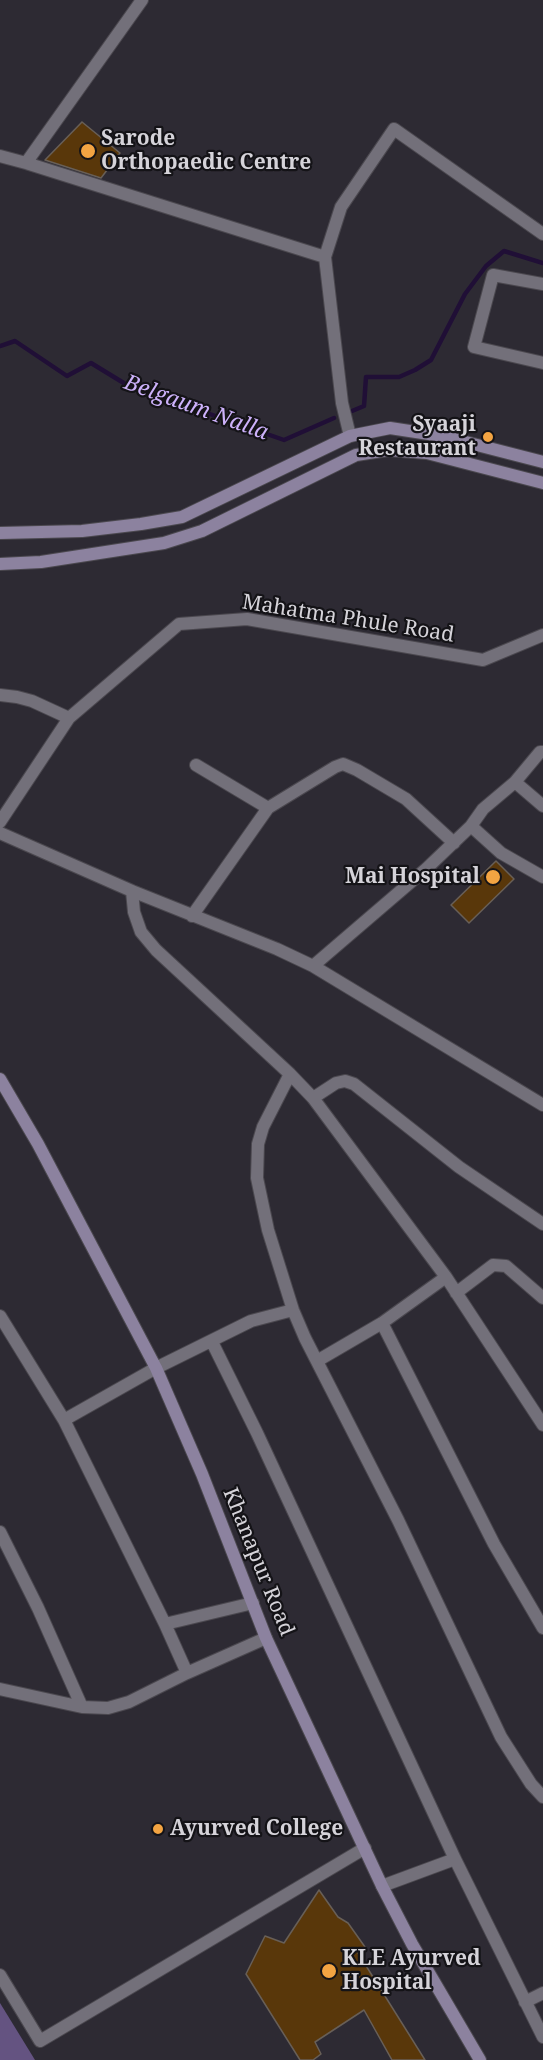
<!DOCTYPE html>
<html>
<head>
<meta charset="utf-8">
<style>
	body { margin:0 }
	canvas { display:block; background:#2d2a33 }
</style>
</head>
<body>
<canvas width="543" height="2060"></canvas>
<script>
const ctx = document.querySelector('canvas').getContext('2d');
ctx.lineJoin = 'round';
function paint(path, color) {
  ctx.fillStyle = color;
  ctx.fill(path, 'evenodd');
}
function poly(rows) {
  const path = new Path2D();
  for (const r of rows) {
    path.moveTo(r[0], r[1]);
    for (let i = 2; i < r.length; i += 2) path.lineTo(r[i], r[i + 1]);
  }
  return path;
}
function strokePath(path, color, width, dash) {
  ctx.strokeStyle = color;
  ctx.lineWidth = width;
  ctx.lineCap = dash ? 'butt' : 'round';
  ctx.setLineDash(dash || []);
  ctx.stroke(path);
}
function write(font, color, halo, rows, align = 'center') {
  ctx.font = font + ' "Noto Serif",serif';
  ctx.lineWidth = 4.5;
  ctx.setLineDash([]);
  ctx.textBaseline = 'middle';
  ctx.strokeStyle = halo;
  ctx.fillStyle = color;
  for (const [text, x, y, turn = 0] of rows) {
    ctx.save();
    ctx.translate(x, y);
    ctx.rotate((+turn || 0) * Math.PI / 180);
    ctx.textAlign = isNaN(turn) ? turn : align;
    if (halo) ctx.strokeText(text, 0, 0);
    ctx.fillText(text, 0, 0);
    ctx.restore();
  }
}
paint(poly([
	[0,2003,35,2060,0,2060]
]), '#645381');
strokePath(poly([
	[0,346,15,341,67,376,91,363,127,385,284,440,334,418],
	[352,411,364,406,366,377,399,377,415,370,431,360,465,294,486,266,504,251,543,263]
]), '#200f36', 4.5);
const building = poly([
	[82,122,120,153,101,178,45,160,82,122],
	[496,861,514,879,469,923,451,905,496,861],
	[319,1890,338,1917,348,1923,365,1947,358,1953,425,2060,392,2060,364,2010,315,2042,321,2054,313,2060,300,2060,246,1974,265,1936,284,1943,319,1890]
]);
paint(building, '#59370a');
strokePath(building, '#685f57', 1.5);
const street = poly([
	[0,156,26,163,325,257,341,207,394,129,543,234],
	[26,163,142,0],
	[325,257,342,403,350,436],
	[543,284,493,275,474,347,543,363],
	[0,695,17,697,32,701,69,718],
	[196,765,268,808,335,767,343,764,357,770,406,799,454,843],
	[515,782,543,806],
	[0,822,69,718,179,624,247,619,483,660,543,635],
	[471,826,501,853,543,877],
	[0,833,132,891,277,949,313,966,543,1105],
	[132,891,134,912,141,932,156,950,290,1074,313,1098,446,1277,543,1425],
	[192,916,268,808],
	[313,966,426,869,471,826,483,809,515,782,540,752,543,752],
	[290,1074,263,1127,258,1144,257,1178,268,1230,293,1310,305,1338,398,1520,501,1737,531,1784,543,1797],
	[313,1098,336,1083,345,1081,354,1084,459,1167,543,1224],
	[456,1293,493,1265,506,1266,543,1298],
	[0,1316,64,1420,165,1624,187,1673],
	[382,1323,494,1544,543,1628],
	[212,1342,257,1433,455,1859,543,2037],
	[317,1361,382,1323,446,1277],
	[64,1420,156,1368,251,1321,293,1310],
	[0,1532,38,1608,82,1707],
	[165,1624,253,1603],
	[0,1689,82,1707,108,1708,129,1702,187,1673,266,1638],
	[382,1886,455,1859],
	[0,1975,40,2041,365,1848],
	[525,2002,543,1993]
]);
const secondary = poly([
	[0,533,82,531,141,524,182,517,350,436,390,428,442,436,543,462],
	[0,564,41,562,164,543,202,531,356,455,388,450,427,453,543,483],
	[0,1079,38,1144,156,1368,202,1474,266,1638,382,1886,412,1944,480,2060]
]);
strokePath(street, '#4b484f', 14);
strokePath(secondary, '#4b484f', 14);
strokePath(street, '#73707a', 12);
strokePath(secondary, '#8c829f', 12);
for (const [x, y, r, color] of [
	[88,151,8,"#f3a442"],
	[488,437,6,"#f3a442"],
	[493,877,8,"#f3a442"],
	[158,1829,6,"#f3a442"],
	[329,1971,8,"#f3a442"]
]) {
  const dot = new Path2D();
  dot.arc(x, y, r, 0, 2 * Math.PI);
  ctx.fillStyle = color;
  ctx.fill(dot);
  strokePath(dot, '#141317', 2);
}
write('bold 21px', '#d5d3d9', '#141317', [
	["Sarode",101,139],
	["Orthopaedic Centre",101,163],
	["Syaaji",476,425,"right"],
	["Restaurant",476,449,"right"],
	["Mai Hospital",480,877,"right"],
	["Ayurved College",170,1829],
	["KLE Ayurved",342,1959],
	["Hospital",342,1983]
], 'left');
write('21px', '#d5d3d9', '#141317', [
	["Mahatma Phule Road",348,619,9],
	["Khanapur Road",258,1562,68]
]);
write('italic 22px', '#ccb1fa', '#141317', [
	["Belgaum Nalla",196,408,20]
]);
</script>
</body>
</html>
